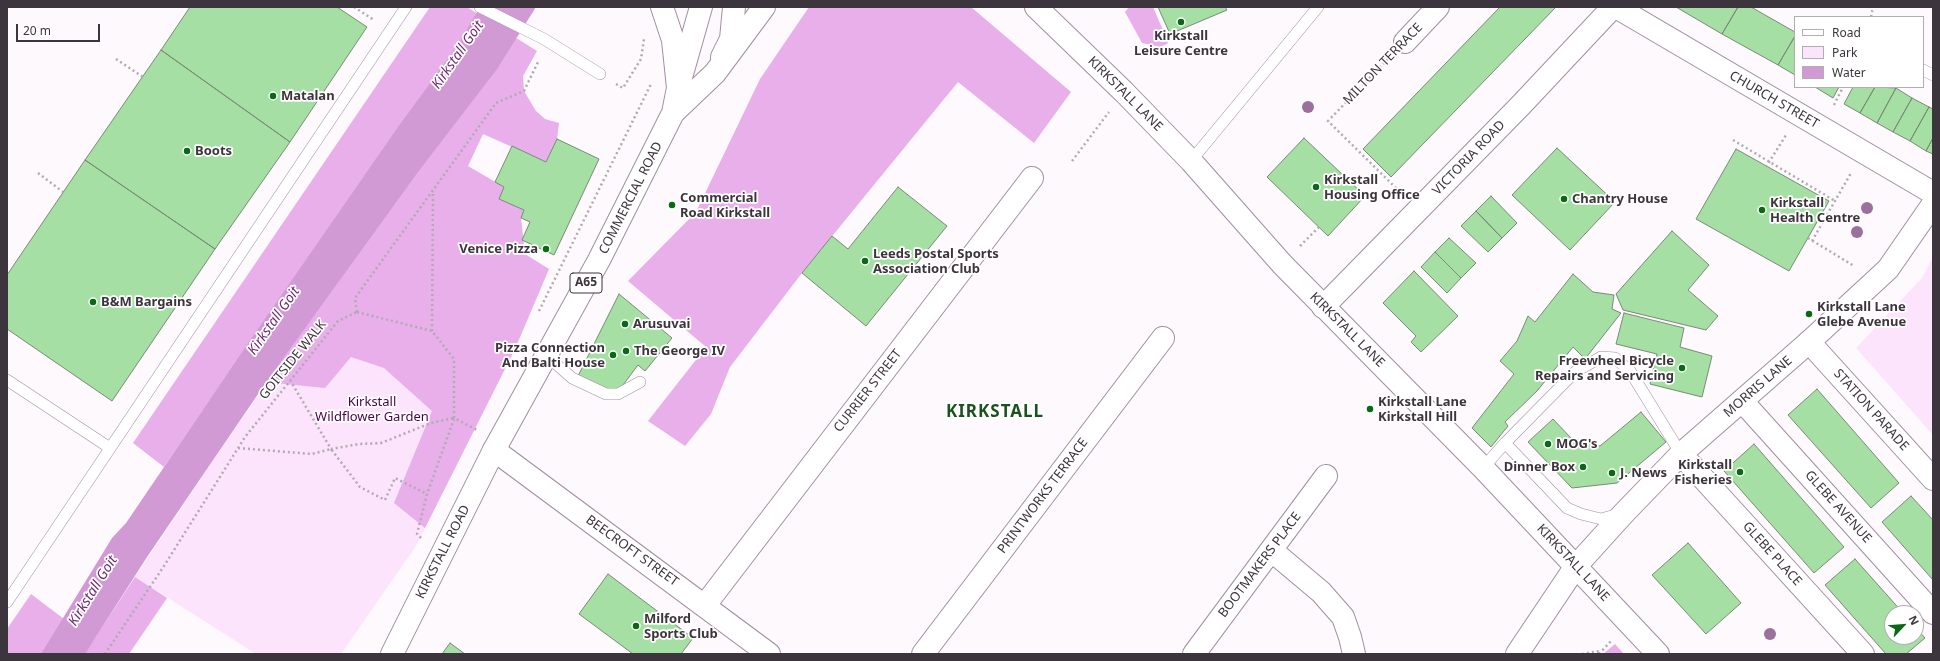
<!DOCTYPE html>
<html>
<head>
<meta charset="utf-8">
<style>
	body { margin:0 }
	#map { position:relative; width:1940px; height:661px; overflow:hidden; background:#fdf9fd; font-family:"Noto Sans",sans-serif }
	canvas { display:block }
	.frame { position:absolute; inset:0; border:8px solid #3d353d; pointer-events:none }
	.legend { position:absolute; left:1794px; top:16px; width:130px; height:72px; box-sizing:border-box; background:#fff; border:1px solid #b1aeb1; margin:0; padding:5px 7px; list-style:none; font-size:12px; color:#3d353d }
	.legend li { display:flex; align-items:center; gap:8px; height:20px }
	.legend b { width:20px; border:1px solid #b1aeb1 }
	.north { position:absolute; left:1884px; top:605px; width:40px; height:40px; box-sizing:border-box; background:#fff; border:1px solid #b1aeb1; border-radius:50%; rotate:64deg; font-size:11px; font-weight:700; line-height:16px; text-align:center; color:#3d353d }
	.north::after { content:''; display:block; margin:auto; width:14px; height:18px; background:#086a15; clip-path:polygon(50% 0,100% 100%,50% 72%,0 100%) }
	.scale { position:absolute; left:16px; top:24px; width:84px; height:18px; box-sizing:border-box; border:2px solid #3d353d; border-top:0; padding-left:5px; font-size:12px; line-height:14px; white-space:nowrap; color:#3d353d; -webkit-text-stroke:3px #fff; paint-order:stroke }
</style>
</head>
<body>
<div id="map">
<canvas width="1940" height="661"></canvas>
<div class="frame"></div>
<ul class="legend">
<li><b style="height:5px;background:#fff"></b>Road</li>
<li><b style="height:11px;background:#fbe4fc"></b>Park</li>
<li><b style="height:11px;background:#d29ad4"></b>Water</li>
</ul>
<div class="north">N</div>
<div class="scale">20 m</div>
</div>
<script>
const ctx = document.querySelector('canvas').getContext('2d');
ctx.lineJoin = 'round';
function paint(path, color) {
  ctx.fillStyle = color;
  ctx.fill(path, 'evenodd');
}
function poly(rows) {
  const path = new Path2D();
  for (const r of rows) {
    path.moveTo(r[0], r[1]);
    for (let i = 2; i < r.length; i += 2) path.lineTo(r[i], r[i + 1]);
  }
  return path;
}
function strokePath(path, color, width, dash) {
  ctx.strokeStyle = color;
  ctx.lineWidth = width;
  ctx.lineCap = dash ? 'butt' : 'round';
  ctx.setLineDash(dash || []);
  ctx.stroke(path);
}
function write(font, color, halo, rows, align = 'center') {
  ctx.font = font + ' "Noto Sans",sans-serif';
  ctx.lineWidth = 3.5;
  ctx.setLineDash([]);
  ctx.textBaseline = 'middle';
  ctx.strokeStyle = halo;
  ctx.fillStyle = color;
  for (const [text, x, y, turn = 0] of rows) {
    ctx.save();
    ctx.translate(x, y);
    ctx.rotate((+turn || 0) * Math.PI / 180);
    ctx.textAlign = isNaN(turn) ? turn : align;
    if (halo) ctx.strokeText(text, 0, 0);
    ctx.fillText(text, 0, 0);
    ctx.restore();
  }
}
paint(poly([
	[1933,257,1933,435,1856,348,1922,278],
	[349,267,515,349,416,546,341,654,256,654,135,577,223,446]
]), '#fbe4fc');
paint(poly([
	[430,7,467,7,537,51,523,76,524,91,536,111,545,119,559,123,557,139,546,162,483,134,468,166,504,187,499,199,524,210,521,218,525,254,549,269,515,349,425,528,394,503,432,411,384,368,351,357,325,388,225,378,164,467,133,443],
	[809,7,971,7,1071,92,1034,143,958,82,802,273,730,367,711,414,685,446,648,421,706,347,628,281,696,212,760,79],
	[1129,7,1153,7,1168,42,1167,44,1160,47,1142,43,1125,12],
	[135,577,167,598,129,654,7,654,7,629,31,594,93,641],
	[1615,644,1624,654,1603,654]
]), '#e8afea');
paint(poly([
	[480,7,536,7,497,69,418,172,269,378,147,557,85,654,41,654,112,538,126,523,251,339,398,127,458,45]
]), '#d29ad4');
const building = poly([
	[190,7,337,7,367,27,290,142,161,50,190,7],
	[1158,7,1225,7,1227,10,1170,34,1158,7],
	[1500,7,1556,7,1391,177,1363,149,1500,7],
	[1676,7,1738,7,1722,34,1676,7],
	[1738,7,1751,7,1795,32,1795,36,1778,65,1722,34,1738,7],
	[1795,36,1795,75,1778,65,1795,36],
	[161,50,290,142,215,249,85,160,161,50],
	[1815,87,1839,87,1833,98,1815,87],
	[1853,87,1875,87,1860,113,1844,104,1853,87],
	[1875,87,1896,88,1877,123,1860,113,1875,87],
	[1896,88,1912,98,1893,132,1877,123,1896,88],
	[1912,98,1929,107,1910,141,1893,132,1912,98],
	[1929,107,1933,109,1933,138,1926,151,1910,141,1929,107],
	[1304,138,1365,196,1328,236,1267,177,1304,138],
	[1933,138,1933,154,1926,151,1933,138],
	[557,139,599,159,554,255,522,240,530,222,521,218,524,210,499,199,504,187,495,182,512,146,546,162,557,139],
	[1557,148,1615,202,1570,250,1512,195,1557,148],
	[1736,149,1829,201,1789,271,1696,219,1736,149],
	[85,160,215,249,112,401,7,329,7,275,85,160],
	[898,187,947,226,866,326,802,273,832,236,848,249,898,187],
	[1491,196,1517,223,1502,238,1476,211,1491,196],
	[1476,211,1502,238,1488,252,1461,226,1476,211],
	[1672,231,1709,265,1688,290,1718,316,1706,330,1623,310,1616,294,1672,231],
	[1449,238,1476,263,1461,278,1435,252,1449,238],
	[1435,252,1461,278,1447,293,1421,267,1435,252],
	[1414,271,1458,316,1421,352,1411,342,1416,336,1383,303,1414,271],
	[1573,274,1593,292,1614,295,1612,309,1621,313,1585,359,1573,347,1537,391,1505,422,1508,426,1491,447,1472,428,1514,374,1500,361,1517,341,1528,316,1535,322,1573,274],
	[619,294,672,338,645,371,638,365,617,393,578,376,619,294],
	[1624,313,1684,328,1680,347,1712,356,1702,397,1650,384,1657,354,1616,344,1624,313],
	[1817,389,1899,483,1871,508,1788,415,1817,389],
	[1641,412,1666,442,1617,483,1572,488,1528,442,1553,419,1571,438,1600,446,1641,412],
	[1754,444,1844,547,1814,573,1724,471,1754,444],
	[1911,496,1933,520,1933,580,1882,522,1911,496],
	[1688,543,1741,603,1706,634,1652,575,1688,543],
	[1855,559,1903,613,1892,613,1892,637,1916,637,1916,628,1925,638,1906,654,1886,654,1825,585,1855,559],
	[608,574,693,638,681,654,633,654,579,614,608,574],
	[450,643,465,654,442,654,450,643]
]);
paint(building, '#a5dfa3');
strokePath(building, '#788b77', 1);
const lane = poly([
	[480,7,544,39,600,74],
	[1923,70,1933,75],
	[1191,161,1318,7],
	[546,355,572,378,606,394,618,394,640,382],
	[7,380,110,448],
	[1505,443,1575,372,1601,357,1615,358,1630,371,1681,454],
	[1483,468,1505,443,1567,508,1581,514,1601,519,1619,514],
	[7,602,406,7]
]);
const street = poly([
	[1616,7,1933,193],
	[1405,42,1438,7],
	[1323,307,1521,105,1613,7],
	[1809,342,1933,479],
	[1742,401,1933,613],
	[494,450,769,654],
	[1681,454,1863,654],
	[1271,550,1321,592,1343,617,1350,637,1354,654],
	[705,605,1032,178],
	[923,654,1163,338],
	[1194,654,1326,476]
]);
const secondary = poly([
	[662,7,673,40,678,88],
	[1036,7,1124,92,1191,161,1282,264,1483,468,1658,654],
	[722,57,731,39,734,7],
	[1517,654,1576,566,1624,513,1681,454,1809,342,1888,269,1933,204]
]);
const primary = poly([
	[673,113,715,73,764,7],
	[392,654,494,450,599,260,673,113,678,88,701,7]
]);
strokePath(lane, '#a18ea1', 12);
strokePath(street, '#a18ea1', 24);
strokePath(secondary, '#a18ea1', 24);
strokePath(primary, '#a18ea1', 24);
strokePath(poly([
	[354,7,374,20],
	[1871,17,1873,7],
	[116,59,143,77],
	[1388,59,1328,121,1400,192],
	[616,84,623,88,641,59,644,39],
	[1834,105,1843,87],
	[1733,140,1835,201],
	[1072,161,1109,112],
	[1766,167,1786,135],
	[38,173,63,192],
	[1808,238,1854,266],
	[1812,241,1851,173],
	[1300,246,1319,227],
	[539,311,651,84],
	[357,312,355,298,496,103,524,91,539,60],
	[357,312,432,331,454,359,454,418,477,430],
	[432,331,433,191],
	[290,380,331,449,359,444,381,443,431,423,454,418],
	[238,448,312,454,331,449,360,487,385,500,395,478,427,494],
	[421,538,417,534,427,494,454,419],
	[105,654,164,566,245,437,338,321,357,312],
	[1582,654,1600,651],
	[1599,654,1611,641]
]), '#b0abb0', 2.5, [2, 3]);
strokePath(lane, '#fff', 11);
strokePath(street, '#fff', 22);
strokePath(secondary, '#fff', 22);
strokePath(primary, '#fff', 22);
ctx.fillStyle = '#99719c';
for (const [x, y] of [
	[1308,107],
	[1867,208],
	[1857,232],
	[1770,634]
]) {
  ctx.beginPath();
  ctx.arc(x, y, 6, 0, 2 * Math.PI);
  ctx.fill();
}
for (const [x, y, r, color] of [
	[1181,22,4,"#086a15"],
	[273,96,4,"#086a15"],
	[187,151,4,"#086a15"],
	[1316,187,4,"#086a15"],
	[1564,199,4,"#086a15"],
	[672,205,4,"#086a15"],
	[1762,210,4,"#086a15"],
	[546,249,4,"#086a15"],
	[865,261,4,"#086a15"],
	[93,302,4,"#086a15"],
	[1809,314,4,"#086a15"],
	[625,324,4,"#086a15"],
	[626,351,4,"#086a15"],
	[613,355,4,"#086a15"],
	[1682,368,4,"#086a15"],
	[1370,409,4,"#086a15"],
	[1548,444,4,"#086a15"],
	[1583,467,4,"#086a15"],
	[1740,472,4,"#086a15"],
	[1612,473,4,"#086a15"],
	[636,626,4,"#086a15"]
]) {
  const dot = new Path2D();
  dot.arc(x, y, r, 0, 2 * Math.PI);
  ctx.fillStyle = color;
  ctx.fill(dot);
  strokePath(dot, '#fff', 1.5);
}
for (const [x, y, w] of [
	[586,283,32]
]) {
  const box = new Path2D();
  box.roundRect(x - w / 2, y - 10, w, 20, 3);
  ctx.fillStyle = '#fff';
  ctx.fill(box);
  strokePath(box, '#3d353d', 1);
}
write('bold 12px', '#3d353d', null, [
	["A65",586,283]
]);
write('bold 13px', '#3d353d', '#fff', [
	["Kirkstall",1181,36,"center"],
	["Leisure Centre",1181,51,"center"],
	["Matalan",281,96],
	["Boots",195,151],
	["Kirkstall",1324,180],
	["Housing Office",1324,195],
	["Commercial",680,198],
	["Road Kirkstall",680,213],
	["Chantry House",1572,199],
	["Kirkstall",1770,203],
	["Health Centre",1770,218],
	["Venice Pizza",538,249,"right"],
	["Leeds Postal Sports",873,254],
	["Association Club",873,269],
	["B&M Bargains",101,302],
	["Kirkstall Lane",1817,307],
	["Glebe Avenue",1817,322],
	["Arusuvai",633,324],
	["Pizza Connection",605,348,"right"],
	["And Balti House",605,363,"right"],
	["The George IV",634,351],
	["Freewheel Bicycle",1674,361,"right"],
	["Repairs and Servicing",1674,376,"right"],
	["Kirkstall Lane",1378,402],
	["Kirkstall Hill",1378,417],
	["MOG's",1556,444],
	["Kirkstall",1732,465,"right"],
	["Fisheries",1732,480,"right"],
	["Dinner Box",1575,467,"right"],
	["J. News",1620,473],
	["Milford",644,619],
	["Sports Club",644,634]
], 'left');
write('13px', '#3d353d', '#fff', [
	["MILTON TERRACE",1383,64,-46],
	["KIRKSTALL LANE",1125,94,45],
	["CHURCH STREET",1774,100,30],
	["VICTORIA ROAD",1469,158,-46],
	["COMMERCIAL ROAD",631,198,-63],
	["KIRKSTALL LANE",1347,330,45],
	["GOITSIDE WALK",293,360,-51],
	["MORRIS LANE",1758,387,-41],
	["CURRIER STREET",868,391,-52],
	["STATION PARADE",1871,410,48],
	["PRINTWORKS TERRACE",1043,496,-53],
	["GLEBE AVENUE",1838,507,48],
	["BEECROFT STREET",632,551,36],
	["KIRKSTALL ROAD",443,552,-63],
	["GLEBE PLACE",1772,554,48],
	["KIRKSTALL LANE",1573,563,47],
	["BOOTMAKERS PLACE",1260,565,-53]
]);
write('13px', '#48024d', '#fff', [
	["Kirkstall",372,402],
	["Wildflower Garden",372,417]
]);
write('italic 14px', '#6d2b71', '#fff', [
	["Kirkstall Goit",458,55,-55],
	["Kirkstall Goit",274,321,-55],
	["Kirkstall Goit",93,591,-58]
]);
ctx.letterSpacing = '1px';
write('bold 17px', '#1c521e', '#fff', [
	["KIRKSTALL",995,412]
]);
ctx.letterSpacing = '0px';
</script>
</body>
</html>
